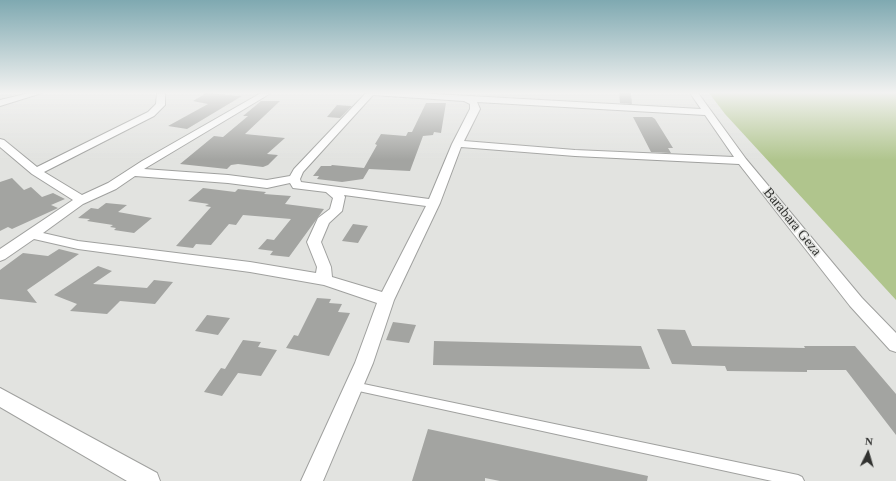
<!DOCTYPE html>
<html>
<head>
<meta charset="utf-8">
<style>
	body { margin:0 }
	#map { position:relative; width:896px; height:481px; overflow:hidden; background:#e2e3e0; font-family:"Times New Roman",serif }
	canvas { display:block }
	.north { position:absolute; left:848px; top:433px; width:40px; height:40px; -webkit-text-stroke:3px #e2e3e0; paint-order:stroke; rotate:5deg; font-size:11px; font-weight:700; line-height:16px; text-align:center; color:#313230 }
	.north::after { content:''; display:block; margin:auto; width:14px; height:18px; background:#313230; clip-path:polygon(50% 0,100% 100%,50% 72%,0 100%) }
</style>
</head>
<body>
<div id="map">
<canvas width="896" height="481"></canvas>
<div class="north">N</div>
</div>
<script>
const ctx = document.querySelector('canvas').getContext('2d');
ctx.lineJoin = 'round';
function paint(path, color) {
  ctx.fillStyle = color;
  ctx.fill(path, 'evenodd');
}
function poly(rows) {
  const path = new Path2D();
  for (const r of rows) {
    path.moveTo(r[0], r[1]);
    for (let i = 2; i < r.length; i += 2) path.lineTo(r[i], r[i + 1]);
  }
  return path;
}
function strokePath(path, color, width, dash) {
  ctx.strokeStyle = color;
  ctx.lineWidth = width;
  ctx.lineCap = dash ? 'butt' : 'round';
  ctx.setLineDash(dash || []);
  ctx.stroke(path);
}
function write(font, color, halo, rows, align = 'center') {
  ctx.font = font + ' "Times New Roman",serif';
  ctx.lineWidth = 3;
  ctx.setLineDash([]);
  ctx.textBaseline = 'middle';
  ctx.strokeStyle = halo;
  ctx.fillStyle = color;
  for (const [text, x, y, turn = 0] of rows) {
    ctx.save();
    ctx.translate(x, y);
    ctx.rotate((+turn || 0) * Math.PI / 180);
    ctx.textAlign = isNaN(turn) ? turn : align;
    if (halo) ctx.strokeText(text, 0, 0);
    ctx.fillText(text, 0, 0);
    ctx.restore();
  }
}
paint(poly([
	[709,93,896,93,896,300,725,114]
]), '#b0c58d');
paint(poly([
	[206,93,242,96,187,129,168,126,208,104,193,101],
	[619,93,631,93,632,104,620,103],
	[261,101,280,101,245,134,285,138,267,154,278,155,268,165,263,167,238,164,231,165,227,169,180,164,214,136,223,137,248,116,243,116],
	[426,103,446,103,441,133,434,132,433,135,423,136,410,171,369,169,363,179,342,182,317,179,319,176,313,176,321,166,331,166,332,165,364,168,377,145,375,144,381,134,406,136,408,132,412,132],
	[337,105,352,106,340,118,327,117],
	[633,117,652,117,655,119,673,148,668,148,671,153,651,152],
	[12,178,24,190,31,187,42,197,53,193,65,199,51,205,58,208,56,209,12,229,8,227,0,231,0,182],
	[203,188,235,192,238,189,266,192,264,194,291,196,285,204,324,209,289,257,270,255,273,251,258,249,267,239,274,240,291,219,243,215,236,225,229,224,211,245,196,244,193,248,176,246,211,207,205,206,209,204,188,201],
	[106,203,127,205,118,212,152,218,134,233,114,230,116,228,110,227,113,225,87,221,90,219,78,218,91,208,98,209],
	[353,224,368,226,358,243,342,241],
	[59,249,79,254,27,290,37,303,0,299,0,270,23,253,48,256],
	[98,266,112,271,93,284,147,288,154,280,173,282,155,304,120,301,107,314,70,311,77,304,54,295],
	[317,298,331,299,329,303,342,304,338,312,350,313,329,356,286,348,294,335,298,336],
	[207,315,230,318,218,335,195,331],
	[393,322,416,325,409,343,386,340],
	[657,329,685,330,692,346,805,348,804,346,855,346,896,394,896,435,846,370,807,370,807,372,727,371,725,366,672,364],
	[243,340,261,342,258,347,277,350,261,376,238,373,222,396,204,392,221,368,225,369],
	[434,341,641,346,650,369,433,365],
	[428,429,648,476,647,481,500,481,485,478,485,481,412,481]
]), '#a3a4a1');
const lane = poly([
	[354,382,798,475,802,477,804,481,772,481,354,390,351,389,349,386,351,383,354,382]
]);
const street = poly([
	[29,93,42,93,0,106,0,100,29,93],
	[157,93,165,93,165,105,154,116,44,172,82,195,108,183,142,161,261,93,271,93,144,169,228,175,267,180,290,176,294,169,366,93,417,93,701,109,690,93,698,93,746,159,862,298,896,333,896,352,890,350,850,306,739,164,575,156,461,147,440,203,394,300,373,363,323,481,301,481,355,363,377,303,324,285,250,272,78,249,34,239,5,259,0,261,0,249,73,200,32,174,0,147,0,139,4,140,37,167,148,112,156,104,157,93],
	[373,95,464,101,470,104,470,109,452,144,429,199,301,182,300,179,303,172,373,95],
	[477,102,705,115,734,157,575,150,464,141,480,109,477,102],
	[135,176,228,183,267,188,290,183,293,188,326,192,333,198,330,209,318,218,307,242,317,267,316,273,250,262,78,241,43,233,83,204,116,189,135,176],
	[344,195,426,206,382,292,332,277,331,267,321,242,329,223,342,211,345,197,344,195],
	[0,388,157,473,160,481,127,481,0,407,0,388]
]);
strokePath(lane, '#a0a19f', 2);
strokePath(street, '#a0a19f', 2);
paint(lane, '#fff');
paint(street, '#fff');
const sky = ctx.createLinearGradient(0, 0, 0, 160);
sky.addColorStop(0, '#7fa9b1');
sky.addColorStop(0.58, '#f2f2f1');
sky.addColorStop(1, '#f2f2f100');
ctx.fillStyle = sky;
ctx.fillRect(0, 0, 896, 160);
write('14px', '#313230', '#e2e3e0', [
	["Barabara Geza",792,222,51]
]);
</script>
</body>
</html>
